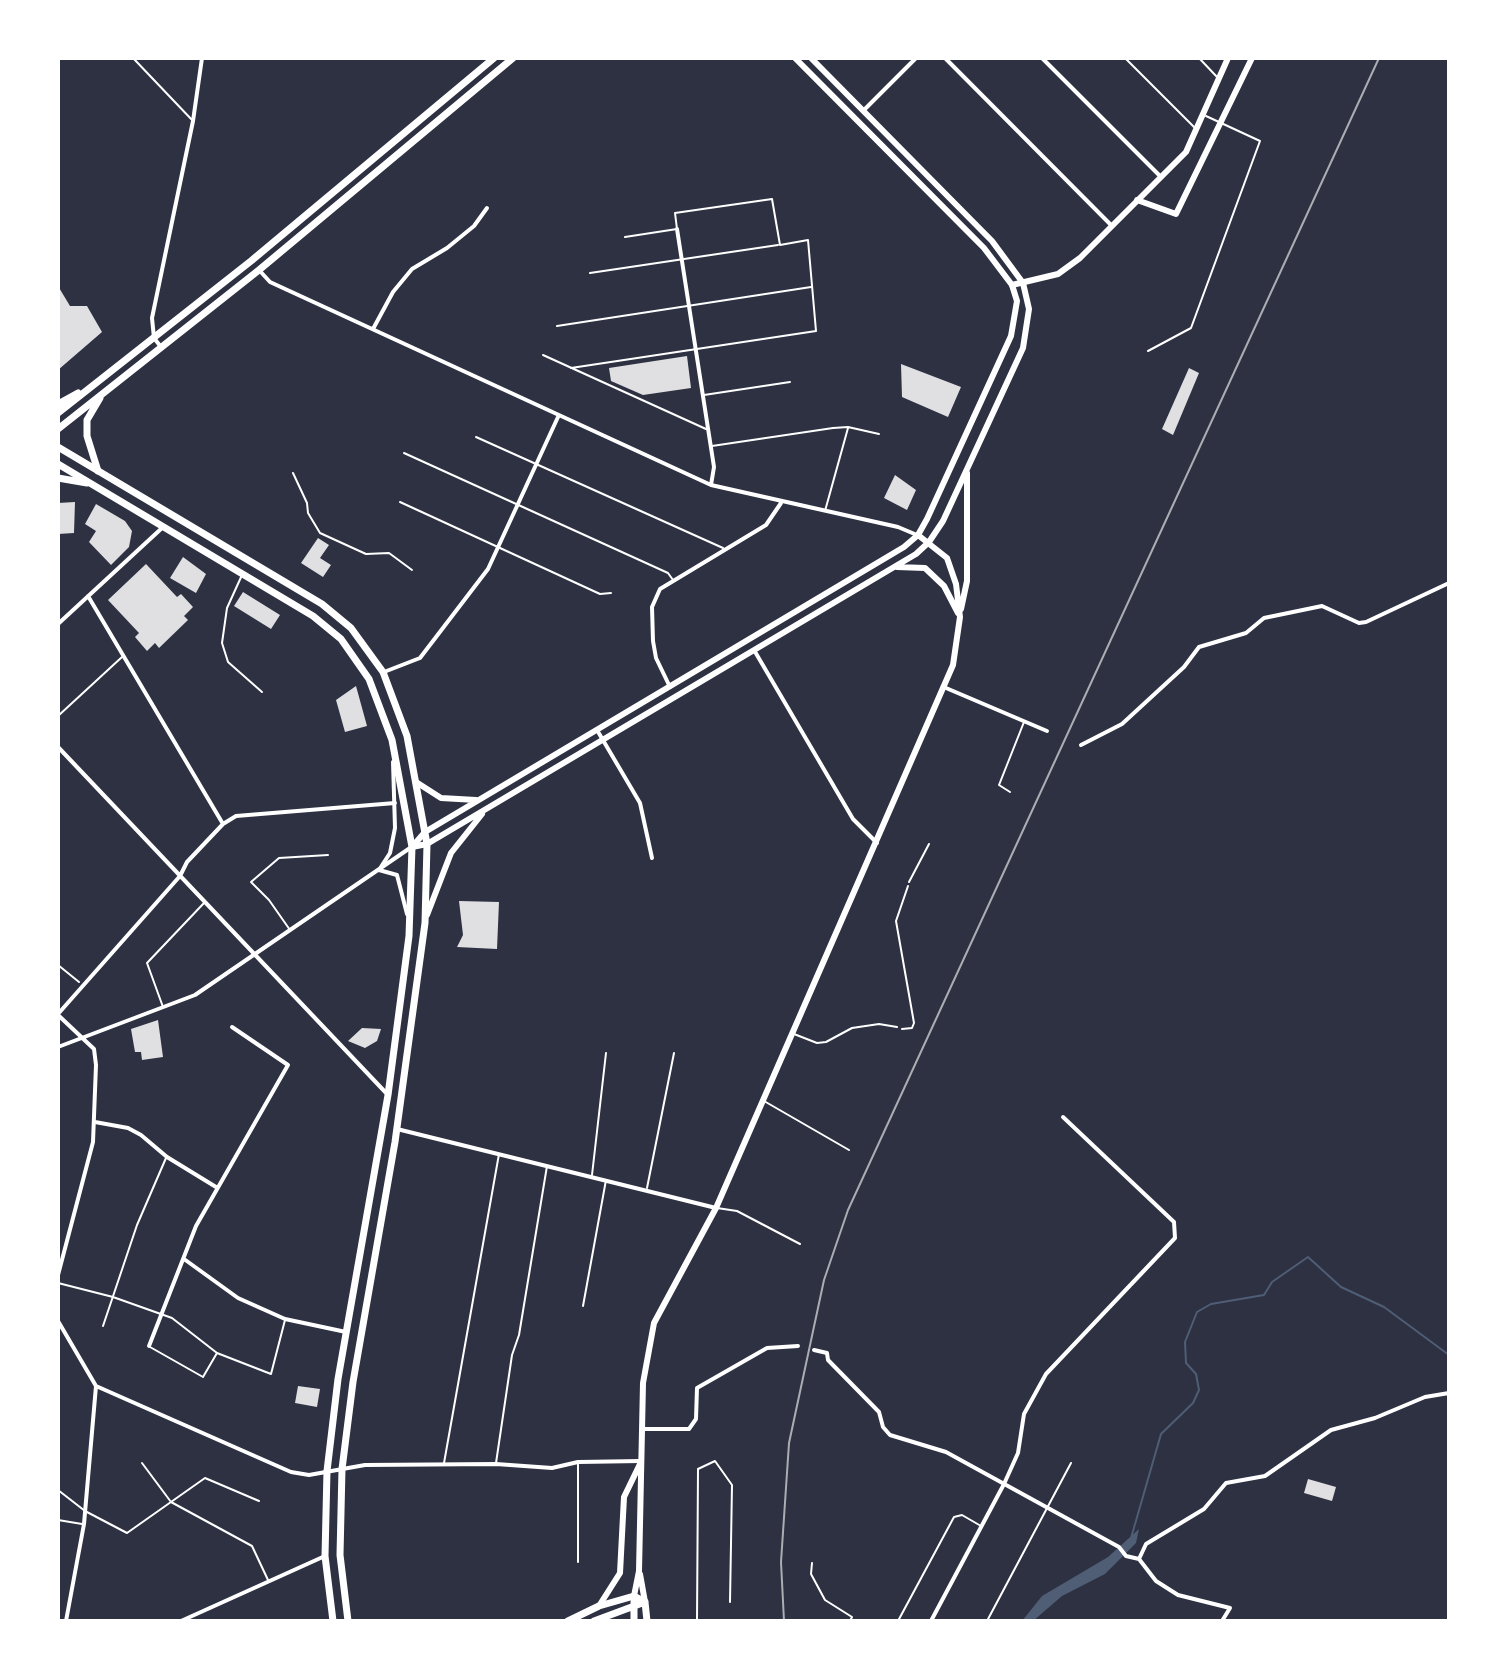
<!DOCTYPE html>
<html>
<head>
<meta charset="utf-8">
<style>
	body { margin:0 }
	#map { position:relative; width:1507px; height:1679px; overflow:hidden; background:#2d3142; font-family:Raleway,sans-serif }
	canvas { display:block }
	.frame { position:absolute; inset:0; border:60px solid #fff; pointer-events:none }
</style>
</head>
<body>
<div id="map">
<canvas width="1507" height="1679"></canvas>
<div class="frame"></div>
</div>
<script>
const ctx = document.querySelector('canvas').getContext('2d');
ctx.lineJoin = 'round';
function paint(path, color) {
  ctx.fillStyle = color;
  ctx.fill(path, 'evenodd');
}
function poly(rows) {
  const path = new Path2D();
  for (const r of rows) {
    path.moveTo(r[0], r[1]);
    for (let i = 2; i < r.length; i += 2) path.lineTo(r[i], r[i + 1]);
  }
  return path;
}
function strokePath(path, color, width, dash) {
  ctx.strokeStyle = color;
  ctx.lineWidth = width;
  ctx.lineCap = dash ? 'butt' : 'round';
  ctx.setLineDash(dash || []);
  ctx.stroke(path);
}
paint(poly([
	[1139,1529,1136,1543,1105,1574,1062,1596,1033,1621,1022,1621,1042,1596,1108,1557]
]), '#4f5d75');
strokePath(poly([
	[1131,1538,1161,1434,1193,1403,1199,1390,1196,1374,1186,1363,1185,1342,1197,1312,1211,1304,1264,1295,1272,1282,1308,1257,1341,1287,1384,1307,1449,1355]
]), '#4f5d75', 2);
paint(poly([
	[58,286,70,306,87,306,102,332,58,370],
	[687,356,691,388,643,395,611,381,609,368],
	[901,364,961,387,948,417,902,397],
	[1189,368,1199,373,1173,435,1162,429],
	[895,475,916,490,907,510,884,498],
	[75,502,74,533,58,534,58,503],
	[96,504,125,521,132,531,129,547,111,565,89,542,96,531,85,524],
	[318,538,329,545,320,558,331,565,323,577,301,563],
	[183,557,206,574,196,593,170,578],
	[146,564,177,597,181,594,193,607,184,616,188,620,159,648,155,643,147,651,135,637,139,633,108,600],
	[243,592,280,615,271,629,234,606],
	[356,686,367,726,345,732,336,700],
	[459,901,499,902,497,949,457,947,463,935],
	[158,1020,163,1057,142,1060,141,1052,135,1052,131,1029],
	[362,1028,381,1029,377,1041,365,1048,348,1041],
	[298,1386,320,1389,317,1407,295,1403],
	[1308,1479,1336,1487,1332,1501,1304,1493]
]), '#e0e0e3');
strokePath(poly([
	[293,473,307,503,308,513,320,533,366,554,389,553,412,570],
	[58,965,79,982],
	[902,1029,912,1028,914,1023,896,921,908,886]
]), '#fff', 2);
strokePath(poly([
	[133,58,193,121],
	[1125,58,1195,128],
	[1199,58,1218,78],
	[590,273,778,245],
	[557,326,811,287],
	[1148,351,1191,328,1260,141,1206,116],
	[543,355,706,429],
	[571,368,816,331,808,240,780,245,772,199,675,213,677,229,625,237],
	[704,395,790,382],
	[476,437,723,548],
	[712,446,833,428,848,427,879,434],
	[404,453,668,573,673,580],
	[400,502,600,594,611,593],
	[825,511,848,428],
	[242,575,227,608,222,643,228,662,262,692],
	[58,716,122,657],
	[1010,792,999,785,1024,722],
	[909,882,929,844],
	[290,930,269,900,251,882,279,858,328,855],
	[163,1007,147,963,204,903],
	[794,1034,817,1043,826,1042,852,1028,879,1024,897,1027],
	[764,1101,849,1150],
	[592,1175,606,1053],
	[647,1188,674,1053],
	[717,1208,737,1211,800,1244],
	[58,1283,113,1297,172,1318,217,1353,271,1374,285,1320],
	[583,1306,606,1180],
	[103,1326,137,1225,166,1158],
	[150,1347,203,1377,217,1353],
	[142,1463,171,1502,252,1546,268,1580],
	[444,1463,499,1154],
	[496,1463,512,1355,519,1335,547,1166],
	[578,1463,578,1562],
	[58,1490,85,1511,127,1533,205,1478,259,1501],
	[58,1520,82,1524],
	[812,1563,811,1574,825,1600,852,1617,850,1621],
	[697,1621,698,1469,715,1461,732,1485,730,1602],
	[898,1621,954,1517,962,1515,981,1526],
	[987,1621,1071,1463]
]), '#fff', 2);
strokePath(poly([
	[945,58,1112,226],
	[1042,58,1161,177],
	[864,110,916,58],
	[677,229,714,467,711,485],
	[259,270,270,282,711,485,898,527,917,535],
	[373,329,393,292,412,269,447,248,474,226,487,208],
	[161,347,154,338,152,318,193,121,202,58],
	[88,596,223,824],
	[58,624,162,528],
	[754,650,853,819,877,843],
	[384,672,420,658,488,569,558,417],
	[670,687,656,658,653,641,652,607,660,589,766,525,781,503],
	[946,688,1047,731],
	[597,730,640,803,652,858],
	[1081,745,1122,724,1184,667,1199,647,1246,633,1264,618,1322,606,1359,623,1366,622,1449,583],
	[58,747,388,1095],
	[393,762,395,828,390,853,379,870,397,875,407,914],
	[58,1014,180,876,187,862,223,824,236,816,395,803],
	[58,1015,94,1049,96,1065,93,1142,58,1275],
	[58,1047,195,995,410,848],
	[95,1122,128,1128,141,1135,167,1157,216,1187],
	[397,1129,716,1208],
	[184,1259,238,1298,285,1319,346,1332],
	[58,1321,96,1386,291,1472,309,1475,365,1465,496,1464,552,1468,578,1462,641,1461],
	[149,1346,196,1226,288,1065,232,1027],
	[814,1350,827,1353,828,1360,879,1412,883,1427,890,1435,946,1452,1119,1547,1126,1556,1139,1559,1156,1581,1178,1595,1230,1608,1222,1621],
	[643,1429,689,1429,696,1419,697,1388,767,1348,798,1346],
	[1139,1559,1146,1544,1204,1509,1226,1483,1265,1476,1331,1430,1375,1418,1425,1397,1449,1393],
	[66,1621,84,1524,96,1386],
	[181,1621,325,1556],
	[931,1621,1004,1484,1018,1453,1024,1414,1046,1374,1175,1238,1174,1222,1063,1117]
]), '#fff', 4);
strokePath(poly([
	[1137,200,1176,214,1252,58],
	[1012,285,1058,274,1080,258,1186,152,1228,58]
]), '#fff', 6);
strokePath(poly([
	[897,567,925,568,944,586,958,613],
	[961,609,967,581,967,473],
	[416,782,441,798,476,800],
	[412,847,427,844,916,554,929,542,943,521,1023,348,1029,309,1023,283,992,241,811,58],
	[412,847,425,832,904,547,918,535,927,519,1011,336,1017,301,1012,285,984,248,795,58],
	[427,915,451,853,482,814],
	[640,1574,645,1602],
	[634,1596,639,1571,643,1383,654,1323,716,1208,953,665,960,617,956,584,947,558,918,535],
	[599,1606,620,1573,624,1497,640,1464]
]), '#fff', 6);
strokePath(poly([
	[58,404,78,393],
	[58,413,251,261,494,58],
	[58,429,259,270,513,58],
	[98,471,87,436,87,420,100,398],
	[58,478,87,483]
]), '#fff', 7);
strokePath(poly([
	[58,447,322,604,351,628,383,672,407,736,427,844,425,923,395,1142,353,1382,342,1469,340,1555,348,1621],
	[58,464,313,616,341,639,369,679,392,740,412,847,409,936,388,1095,338,1379,327,1471,325,1556,333,1621],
	[645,1602,647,1621],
	[568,1621,599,1606,634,1596,645,1602],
	[594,1621,645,1602],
	[634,1621,634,1602]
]), '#fff', 7);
strokePath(poly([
	[784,1621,781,1562,789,1443,824,1280,848,1210,1379,58]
]), '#abadb3', 2);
</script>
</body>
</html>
